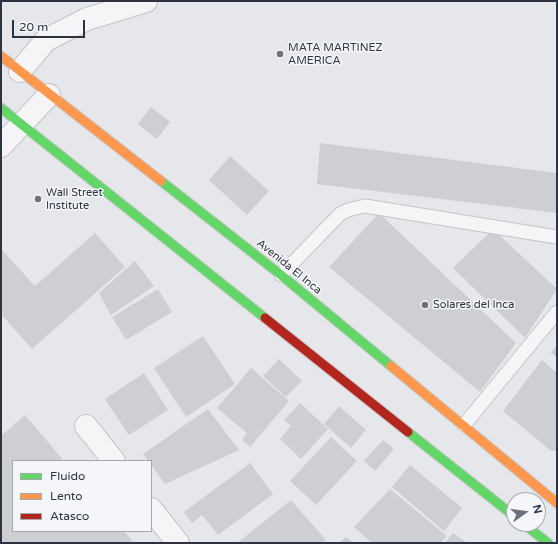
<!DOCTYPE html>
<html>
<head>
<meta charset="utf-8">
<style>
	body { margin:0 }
	#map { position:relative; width:558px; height:544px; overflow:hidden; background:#e6e7ea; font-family:"Varela Round",sans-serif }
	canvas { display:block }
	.frame { position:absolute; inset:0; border:2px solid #2d3343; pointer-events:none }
	.legend { position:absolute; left:12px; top:460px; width:140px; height:72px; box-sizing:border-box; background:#f4f6f9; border:1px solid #a4a8b0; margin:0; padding:5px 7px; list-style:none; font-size:12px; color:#2d3343 }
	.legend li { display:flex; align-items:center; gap:8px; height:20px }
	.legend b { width:20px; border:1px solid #a4a8b0 }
	.north { position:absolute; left:506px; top:492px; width:40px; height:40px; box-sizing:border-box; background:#f4f6f9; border:1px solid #a4a8b0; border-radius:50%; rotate:76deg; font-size:11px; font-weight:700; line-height:16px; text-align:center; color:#2d3343 }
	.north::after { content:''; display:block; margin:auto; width:14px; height:18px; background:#6e727d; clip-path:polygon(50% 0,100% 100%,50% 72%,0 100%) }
	.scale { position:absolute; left:12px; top:20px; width:73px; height:18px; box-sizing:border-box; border:2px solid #2d3343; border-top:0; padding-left:5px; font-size:12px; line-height:14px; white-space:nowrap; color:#2d3343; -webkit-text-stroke:3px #f4f6f9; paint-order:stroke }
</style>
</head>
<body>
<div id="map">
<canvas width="558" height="544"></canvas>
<div class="frame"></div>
<ul class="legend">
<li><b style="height:5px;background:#63d668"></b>Fluido</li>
<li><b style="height:5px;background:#ff974d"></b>Lento</li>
<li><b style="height:5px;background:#b3261e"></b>Atasco</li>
</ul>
<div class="north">N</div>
<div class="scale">20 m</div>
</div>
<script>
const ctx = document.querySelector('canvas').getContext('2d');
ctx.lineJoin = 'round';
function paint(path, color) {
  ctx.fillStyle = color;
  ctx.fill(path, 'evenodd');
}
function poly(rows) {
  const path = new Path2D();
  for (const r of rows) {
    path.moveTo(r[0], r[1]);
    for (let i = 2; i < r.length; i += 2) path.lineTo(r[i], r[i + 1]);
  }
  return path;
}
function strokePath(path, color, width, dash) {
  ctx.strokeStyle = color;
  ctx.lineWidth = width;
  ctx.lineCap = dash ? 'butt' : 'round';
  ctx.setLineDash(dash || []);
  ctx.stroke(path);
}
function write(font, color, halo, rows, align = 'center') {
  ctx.font = font + ' "Varela Round",sans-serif';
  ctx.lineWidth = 3;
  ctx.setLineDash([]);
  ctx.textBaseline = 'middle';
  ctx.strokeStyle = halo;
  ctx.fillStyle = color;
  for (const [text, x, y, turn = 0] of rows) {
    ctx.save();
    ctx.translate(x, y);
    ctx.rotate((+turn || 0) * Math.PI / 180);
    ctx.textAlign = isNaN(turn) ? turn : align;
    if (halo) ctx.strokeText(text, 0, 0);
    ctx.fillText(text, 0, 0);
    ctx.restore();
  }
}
paint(poly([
	[151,107,170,122,157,139,138,124],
	[320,143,557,173,557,213,317,184],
	[230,156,269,191,247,215,209,180],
	[379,213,516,343,480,392,329,267],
	[493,229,557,289,525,338,453,268],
	[95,233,125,267,32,349,1,314,1,249,35,286],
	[135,261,154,286,111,315,99,293],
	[158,289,172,312,126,340,112,317],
	[203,336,235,384,186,417,154,368],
	[557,344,557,358,551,353],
	[279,359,302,381,286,397,263,376],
	[542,360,557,373,557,451,551,451,503,411],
	[251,368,289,401,250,447,242,440,247,433,217,408],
	[144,373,168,410,129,435,105,399],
	[300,403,328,429,301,459,280,439,291,426,284,420],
	[339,406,366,430,351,448,324,424],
	[208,409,239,450,165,484,151,465,151,461,148,461,143,454],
	[25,415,64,461,13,461,13,531,124,531,134,543,1,543,1,436],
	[331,437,357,461,316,505,290,481],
	[383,440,394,449,375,471,364,461],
	[250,463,273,494,218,535,202,515,192,523,184,512],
	[410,465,462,508,444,531,392,487],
	[390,489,447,536,440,543,372,543,354,527],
	[291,500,326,540,321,543,237,543],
	[453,533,467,543,445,543],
	[346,537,354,543,339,543]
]), '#cecfd2');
const lane = poly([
	[281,275,340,214,348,210,365,206,557,237],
	[464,425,557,312]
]);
const street = poly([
	[20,71,46,40,87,19,146,1],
	[1,146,49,95],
	[86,426,114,461],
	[151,509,178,543]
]);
const fast = poly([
	[1,108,265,318],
	[161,181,281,275,391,366],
	[408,432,514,516],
	[524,524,548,543]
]);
const slow = poly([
	[1,56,161,181],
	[391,366,557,503]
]);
const jam = poly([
	[265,318,408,432]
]);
strokePath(lane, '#c4c5c8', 15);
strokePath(street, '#c4c5c8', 24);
strokePath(fast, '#c4c5c8', 11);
strokePath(slow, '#c4c5c8', 11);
strokePath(jam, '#c4c5c8', 11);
strokePath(lane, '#f5f5f7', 13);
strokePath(street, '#f5f5f7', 22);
strokePath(fast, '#63d668', 9);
strokePath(slow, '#ff974d', 9);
strokePath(jam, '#b3261e', 9);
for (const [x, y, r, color] of [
	[280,54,4,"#6e727d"],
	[38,199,4,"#6e727d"],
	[425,305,4,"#6e727d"]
]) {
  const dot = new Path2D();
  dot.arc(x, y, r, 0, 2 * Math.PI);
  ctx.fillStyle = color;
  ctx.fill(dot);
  strokePath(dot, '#f4f6f9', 1.5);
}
write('11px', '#2d3343', '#f4f6f9', [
	["MATA MARTINEZ",288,48],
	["AMERICA",288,61],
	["Wall Street",46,193],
	["Institute",46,206],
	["Solares del Inca",433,305]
], 'left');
write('11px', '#2d3343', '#f4f6f9', [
	["Avenida El Inca",289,267,39]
]);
</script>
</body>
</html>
